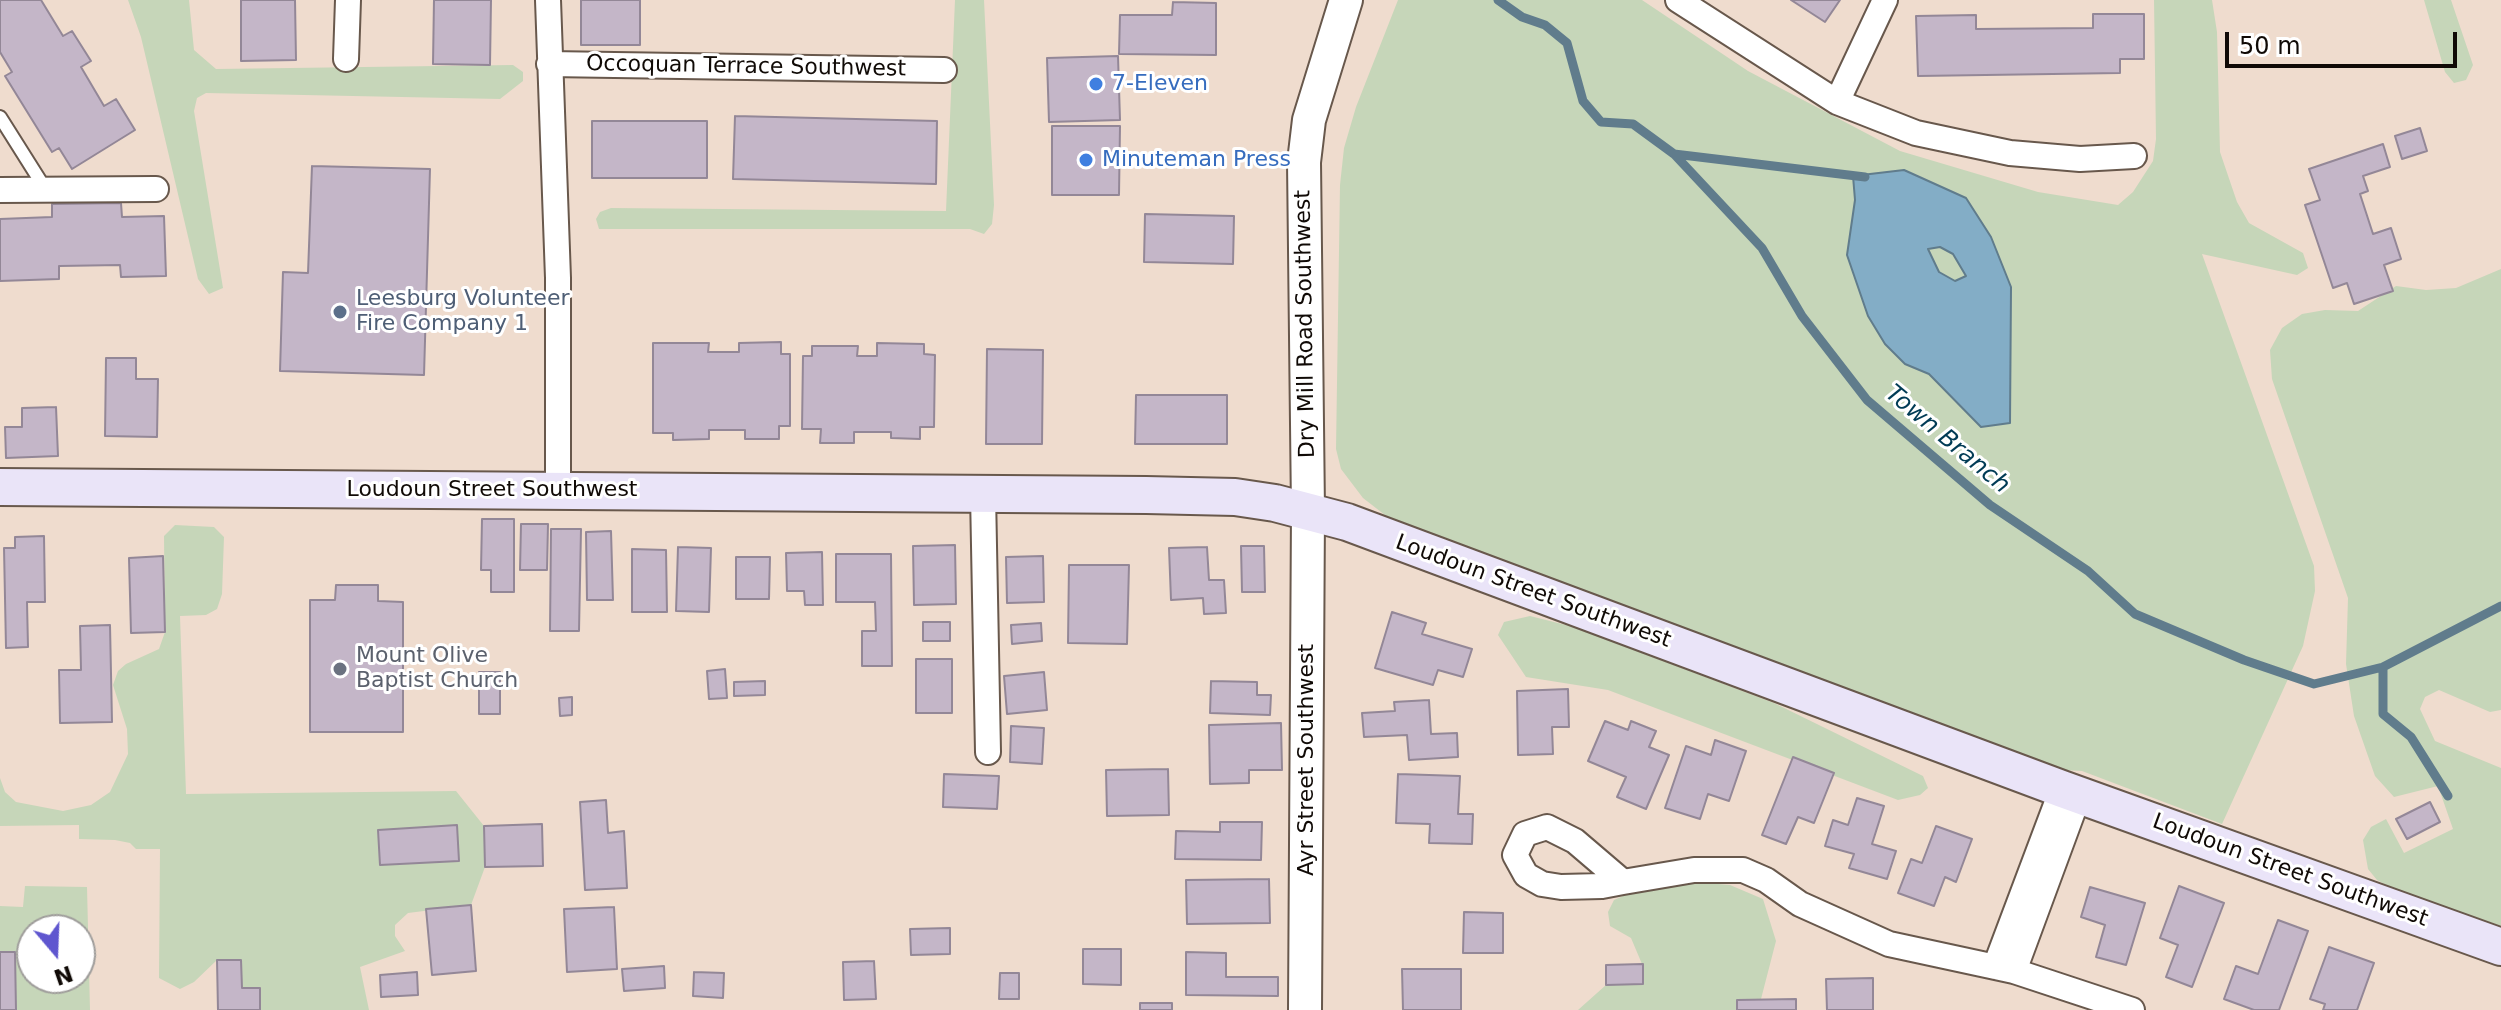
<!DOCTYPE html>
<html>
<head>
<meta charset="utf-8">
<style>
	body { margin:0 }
	#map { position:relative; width:2501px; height:1010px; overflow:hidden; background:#efdcce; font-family:"DejaVu Sans",sans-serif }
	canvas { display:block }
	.north { position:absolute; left:16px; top:914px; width:80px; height:80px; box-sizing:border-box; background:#fff; border:2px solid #9f9d9b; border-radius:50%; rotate:161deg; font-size:22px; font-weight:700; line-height:32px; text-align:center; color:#100a06 }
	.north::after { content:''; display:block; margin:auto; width:28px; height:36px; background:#5f56cf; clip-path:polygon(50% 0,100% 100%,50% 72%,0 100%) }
	.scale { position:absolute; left:2225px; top:32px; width:232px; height:36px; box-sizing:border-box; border:4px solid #100a06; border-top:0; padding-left:10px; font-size:24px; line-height:28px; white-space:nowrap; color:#100a06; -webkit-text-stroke:6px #fff; paint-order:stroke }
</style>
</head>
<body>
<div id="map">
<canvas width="2501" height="1010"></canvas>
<div class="north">N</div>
<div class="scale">50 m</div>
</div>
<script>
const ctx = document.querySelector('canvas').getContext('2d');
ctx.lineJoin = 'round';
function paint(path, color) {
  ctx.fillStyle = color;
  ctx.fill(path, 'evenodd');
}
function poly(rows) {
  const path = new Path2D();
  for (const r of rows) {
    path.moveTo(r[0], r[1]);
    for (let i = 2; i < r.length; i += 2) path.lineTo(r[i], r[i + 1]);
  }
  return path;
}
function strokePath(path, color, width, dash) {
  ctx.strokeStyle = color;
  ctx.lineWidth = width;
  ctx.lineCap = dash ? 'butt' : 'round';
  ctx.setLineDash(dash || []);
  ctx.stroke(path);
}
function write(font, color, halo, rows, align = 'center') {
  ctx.font = font + ' "DejaVu Sans",sans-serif';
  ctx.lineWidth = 6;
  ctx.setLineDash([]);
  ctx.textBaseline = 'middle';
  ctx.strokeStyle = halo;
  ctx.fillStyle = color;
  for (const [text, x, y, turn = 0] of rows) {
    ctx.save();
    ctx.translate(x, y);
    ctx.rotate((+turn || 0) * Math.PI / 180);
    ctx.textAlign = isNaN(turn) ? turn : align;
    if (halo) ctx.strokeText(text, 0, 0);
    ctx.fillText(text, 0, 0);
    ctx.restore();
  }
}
paint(poly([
	[128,0,189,0,194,50,216,69,513,65,523,72,523,81,500,99,206,93,197,98,194,111,223,288,209,294,198,279,141,37],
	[955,0,984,0,994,205,992,224,984,234,970,229,599,229,596,219,600,212,611,208,946,211],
	[1398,0,1642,0,1748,71,1900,151,2038,192,2118,205,2133,192,2153,161,2156,139,2154,0,2212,0,2217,32,2220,152,2237,202,2249,223,2303,253,2308,268,2297,275,2202,254,2314,566,2315,591,2303,646,2222,824,2082,771,2062,770,1394,522,1363,498,1341,469,1336,449,1340,185,1344,148,1356,107],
	[2424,0,2451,0,2473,65,2466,80,2454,83,2445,72],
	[2501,269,2501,710,2490,712,2439,690,2425,697,2420,709,2435,741,2501,768,2501,926,2391,888,2377,880,2368,869,2363,840,2371,827,2386,819,2404,853,2453,829,2438,786,2394,797,2375,776,2354,716,2346,664,2348,598,2272,379,2270,350,2282,328,2302,314,2325,310,2358,311,2396,286,2426,290,2456,288],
	[175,525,214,527,224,537,222,594,217,609,206,615,180,616,186,794,456,791,484,826,485,867,471,905,408,913,395,925,395,936,405,951,360,967,369,1010,260,1010,260,988,242,988,241,960,217,960,194,982,180,989,159,978,160,849,136,849,130,843,115,840,79,839,79,825,0,826,0,778,5,792,16,802,63,811,91,805,110,792,128,754,127,729,113,685,118,671,126,664,159,649,165,632,164,536],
	[1530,616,1574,627,1774,703,1923,776,1928,788,1920,795,1898,800,1608,690,1526,677,1498,635,1504,622],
	[1695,882,1730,885,1763,899,1776,941,1761,999,1737,1000,1737,1010,1578,1010,1606,985,1643,983,1642,964,1631,938,1610,926,1608,912,1614,900,1632,892],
	[25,886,87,887,90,1010,16,1010,15,953,0,952,0,906,23,907],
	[32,930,80,930,80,978,32,978]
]), '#c6d6b9');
const water = poly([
	[1904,170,1966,198,1991,237,2011,287,2010,423,1981,427,1929,374,1905,364,1885,344,1868,316,1847,255,1855,200,1853,176,1904,170],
	[1940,247,1953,254,1966,276,1955,281,1939,272,1928,249,1940,247]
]);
paint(water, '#83adc6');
strokePath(water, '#607c8c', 2);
strokePath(poly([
	[1498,0,1522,17,1545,25,1567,43,1583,101,1601,122,1633,124,1674,154,1762,248,1802,316,1867,400,1990,505,2088,571,2135,614,2244,660,2314,684,2383,667,2501,606],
	[1674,154,1865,177],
	[2383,667,2383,714,2411,737,2448,796]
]), '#607c8c', 9);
const building = poly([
	[0,0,41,0,63,36,72,31,91,61,81,67,104,106,116,99,135,130,72,169,59,148,52,152,5,76,12,72,0,52,0,0],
	[241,0,295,0,296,60,241,61,241,0],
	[434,0,491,0,490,65,433,64,434,0],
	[581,0,640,0,640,45,581,45,581,0],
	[1791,0,1840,0,1825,22,1791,0],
	[1173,2,1216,3,1216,55,1119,54,1120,15,1172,15,1173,2],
	[2093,14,2144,14,2144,59,2120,59,2120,73,1918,76,1916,16,1976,15,1976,29,2093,28,2093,14],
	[1118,56,1120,120,1049,122,1047,58,1118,56],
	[735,116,937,121,936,184,733,179,735,116],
	[592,121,707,121,707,178,592,178,592,121],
	[1052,126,1120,126,1119,195,1052,195,1052,126],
	[2420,128,2427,151,2402,159,2395,136,2420,128],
	[2383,144,2390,167,2363,176,2368,191,2360,194,2373,234,2391,228,2401,259,2384,265,2393,291,2354,304,2347,283,2333,288,2305,205,2320,200,2309,169,2383,144],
	[312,166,430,169,424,375,280,371,283,272,308,273,312,166],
	[121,203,122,217,164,216,166,276,121,277,120,265,59,266,59,279,0,281,0,219,52,217,52,204,121,203],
	[1145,214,1234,216,1233,264,1144,262,1145,214],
	[781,342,781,354,790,354,790,426,779,426,779,439,745,439,745,430,709,430,709,439,673,440,673,433,653,433,653,343,709,343,708,352,739,352,739,343,781,342],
	[877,343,924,344,924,354,935,355,934,427,920,427,920,439,891,438,891,432,854,432,854,443,820,443,821,429,802,429,803,356,812,356,812,346,858,346,857,356,877,356,877,343],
	[987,349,1043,350,1042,444,986,444,987,349],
	[106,358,136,358,136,379,158,379,157,437,105,436,106,358],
	[1136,395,1227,395,1227,444,1135,444,1136,395],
	[56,407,58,456,6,458,5,427,22,427,22,408,56,407],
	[482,519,514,519,514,592,491,592,491,570,481,570,482,519],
	[521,524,548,524,547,570,520,570,521,524],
	[551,529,581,529,579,631,550,631,551,529],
	[611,531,613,600,587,600,586,532,611,531],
	[44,536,45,602,27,602,28,647,6,648,4,548,15,548,15,537,44,536],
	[955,545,956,604,914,605,913,546,955,545],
	[1241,546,1264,546,1265,592,1242,592,1241,546],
	[678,547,711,548,709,612,676,611,678,547],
	[1207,547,1209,580,1224,580,1226,613,1204,614,1203,598,1171,600,1169,548,1207,547],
	[632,549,666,550,667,612,632,612,632,549],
	[822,552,823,605,805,605,804,591,787,591,786,553,822,552],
	[836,554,891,554,892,666,862,666,862,631,876,631,875,602,836,602,836,554],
	[163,556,165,632,131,633,129,558,163,556],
	[1043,556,1044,602,1007,603,1006,557,1043,556],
	[736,557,770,557,769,599,736,599,736,557],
	[1069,565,1129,565,1127,644,1068,643,1069,565],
	[336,585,378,585,378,601,403,602,403,732,310,732,310,600,335,600,336,585],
	[1392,612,1426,623,1422,634,1472,649,1463,677,1438,670,1433,685,1375,668,1392,612],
	[923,622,950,622,950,641,923,641,923,622],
	[1041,623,1042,641,1012,644,1011,625,1041,623],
	[110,625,112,722,60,723,59,670,81,670,80,626,110,625],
	[916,659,952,659,952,713,916,713,916,659],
	[725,669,727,698,709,699,707,671,725,669],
	[479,672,500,672,500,714,479,714,479,672],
	[1044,672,1047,710,1007,714,1004,676,1044,672],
	[765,681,765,695,734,696,734,682,765,681],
	[1211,681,1257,682,1257,695,1271,695,1270,715,1210,713,1211,681],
	[1568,689,1569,727,1552,727,1553,754,1518,755,1517,691,1568,689],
	[572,697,572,715,560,716,559,698,572,697],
	[1429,700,1431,734,1457,733,1458,757,1409,760,1407,735,1364,737,1362,713,1395,711,1394,702,1429,700],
	[1605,721,1628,730,1631,721,1656,731,1649,747,1669,755,1646,809,1617,797,1626,777,1588,761,1605,721],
	[1281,723,1282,770,1249,770,1249,783,1210,784,1209,725,1281,723],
	[1011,726,1044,728,1042,764,1010,762,1011,726],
	[1715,740,1746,751,1729,801,1708,794,1700,819,1665,808,1686,746,1711,755,1715,740],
	[1793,757,1834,773,1814,823,1798,817,1786,844,1762,835,1793,757],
	[1168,769,1169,815,1107,816,1106,770,1168,769],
	[944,774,999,776,997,809,943,807,944,774],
	[1398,774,1460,776,1458,814,1473,814,1472,844,1429,843,1430,824,1396,823,1398,774],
	[1857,798,1884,806,1872,844,1896,851,1887,879,1849,868,1854,854,1825,846,1833,820,1848,825,1857,798],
	[606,800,608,833,624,831,627,888,585,890,580,802,606,800],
	[2430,802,2440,822,2407,839,2396,819,2430,802],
	[1220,822,1262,822,1261,860,1175,859,1176,831,1220,832,1220,822],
	[542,824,543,866,485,867,484,826,542,824],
	[457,825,459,861,380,865,378,830,457,825],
	[1936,826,1972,839,1956,882,1945,877,1934,906,1898,893,1911,859,1922,863,1936,826],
	[1269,879,1270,923,1187,924,1186,880,1269,879],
	[2179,886,2224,903,2192,987,2166,977,2178,945,2160,938,2179,886],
	[2090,887,2145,903,2126,965,2096,957,2105,925,2081,917,2090,887],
	[471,905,476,971,432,975,426,909,471,905],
	[614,907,617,969,567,972,564,909,614,907],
	[1464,912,1503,913,1503,953,1463,953,1464,912],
	[2278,920,2308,931,2279,1010,2254,1010,2224,999,2236,966,2258,974,2278,920],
	[950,928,950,954,911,955,910,929,950,928],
	[2329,947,2374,963,2357,1010,2323,1010,2325,1004,2310,999,2329,947],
	[1083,949,1121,949,1121,985,1083,984,1083,949],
	[0,952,15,952,16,1010,0,1010,0,952],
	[1186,952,1226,953,1226,977,1278,977,1278,996,1186,995,1186,952],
	[217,960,241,960,242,988,260,988,260,1010,218,1010,217,960],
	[874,961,876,999,844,1000,843,962,874,961],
	[1643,964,1643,984,1606,985,1606,965,1643,964],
	[664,966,665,988,624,991,622,969,664,966],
	[1402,969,1461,969,1461,1010,1403,1010,1402,969],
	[417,972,418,995,381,997,380,975,417,972],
	[694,972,724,973,723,998,693,996,694,972],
	[1000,973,1019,973,1019,999,999,999,1000,973],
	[1873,978,1873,1010,1827,1010,1826,979,1873,978],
	[1796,999,1796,1010,1737,1010,1737,1000,1796,999],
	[1140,1003,1172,1003,1172,1010,1140,1010,1140,1003]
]);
paint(building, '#c4b6c8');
strokePath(building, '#938797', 2);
const service = poly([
	[0,117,46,190]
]);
const minor = poly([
	[548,0,558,278,558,491],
	[1678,0,1837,102,1916,133,2010,153,2080,159,2134,156],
	[346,59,348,0],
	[549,64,944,70],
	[1837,102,1885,0],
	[0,190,156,189],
	[983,494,988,752],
	[1623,882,1575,841,1547,827,1525,834,1515,855,1526,875,1542,884,1561,887,1602,886,1623,882,1694,870,1743,870,1766,880,1800,904,1889,944,2014,971,2132,1010],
	[1995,967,2062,789],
	[2014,971,2079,795]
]);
const tertiary = poly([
	[1305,1010,1308,511,1304,162,1309,120,1346,0]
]);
const secondary = poly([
	[0,487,1146,495,1235,497,1275,503,1347,522,2062,789,2501,947]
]);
strokePath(service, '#68584c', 16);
strokePath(minor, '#68584c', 28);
strokePath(tertiary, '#68584c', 36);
strokePath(secondary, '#68584c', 40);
strokePath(service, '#fff', 12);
strokePath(minor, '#fff', 24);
strokePath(tertiary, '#fff', 32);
strokePath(secondary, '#eae4f8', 36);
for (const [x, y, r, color] of [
	[1096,84,8,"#3f7fe0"],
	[1086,160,8,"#3f7fe0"],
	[340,312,8,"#5c6f8a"],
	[340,669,8,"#6b7280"]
]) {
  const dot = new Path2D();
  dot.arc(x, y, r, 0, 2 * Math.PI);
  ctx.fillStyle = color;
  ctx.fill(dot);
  strokePath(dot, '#fff', 3);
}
write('22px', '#100a06', '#fff', [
	["Occoquan Terrace Southwest",746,67,1],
	["Dry Mill Road Southwest",1306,324,-91],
	["Loudoun Street Southwest",492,490],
	["Loudoun Street Southwest",1533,592,20],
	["Ayr Street Southwest",1307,760,-90],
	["Loudoun Street Southwest",2290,871,20]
]);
write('22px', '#366cbe', '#fff', [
	["7-Eleven",1112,84],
	["Minuteman Press",1102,160]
], 'left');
write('22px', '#4e5e75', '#fff', [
	["Leesburg Volunteer",356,299],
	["Fire Company 1",356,324]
], 'left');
write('22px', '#5b616d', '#fff', [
	["Mount Olive",356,656],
	["Baptist Church",356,681]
], 'left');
write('italic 24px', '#003b55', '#fff', [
	["Town Branch",1947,440,40]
]);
</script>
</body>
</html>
